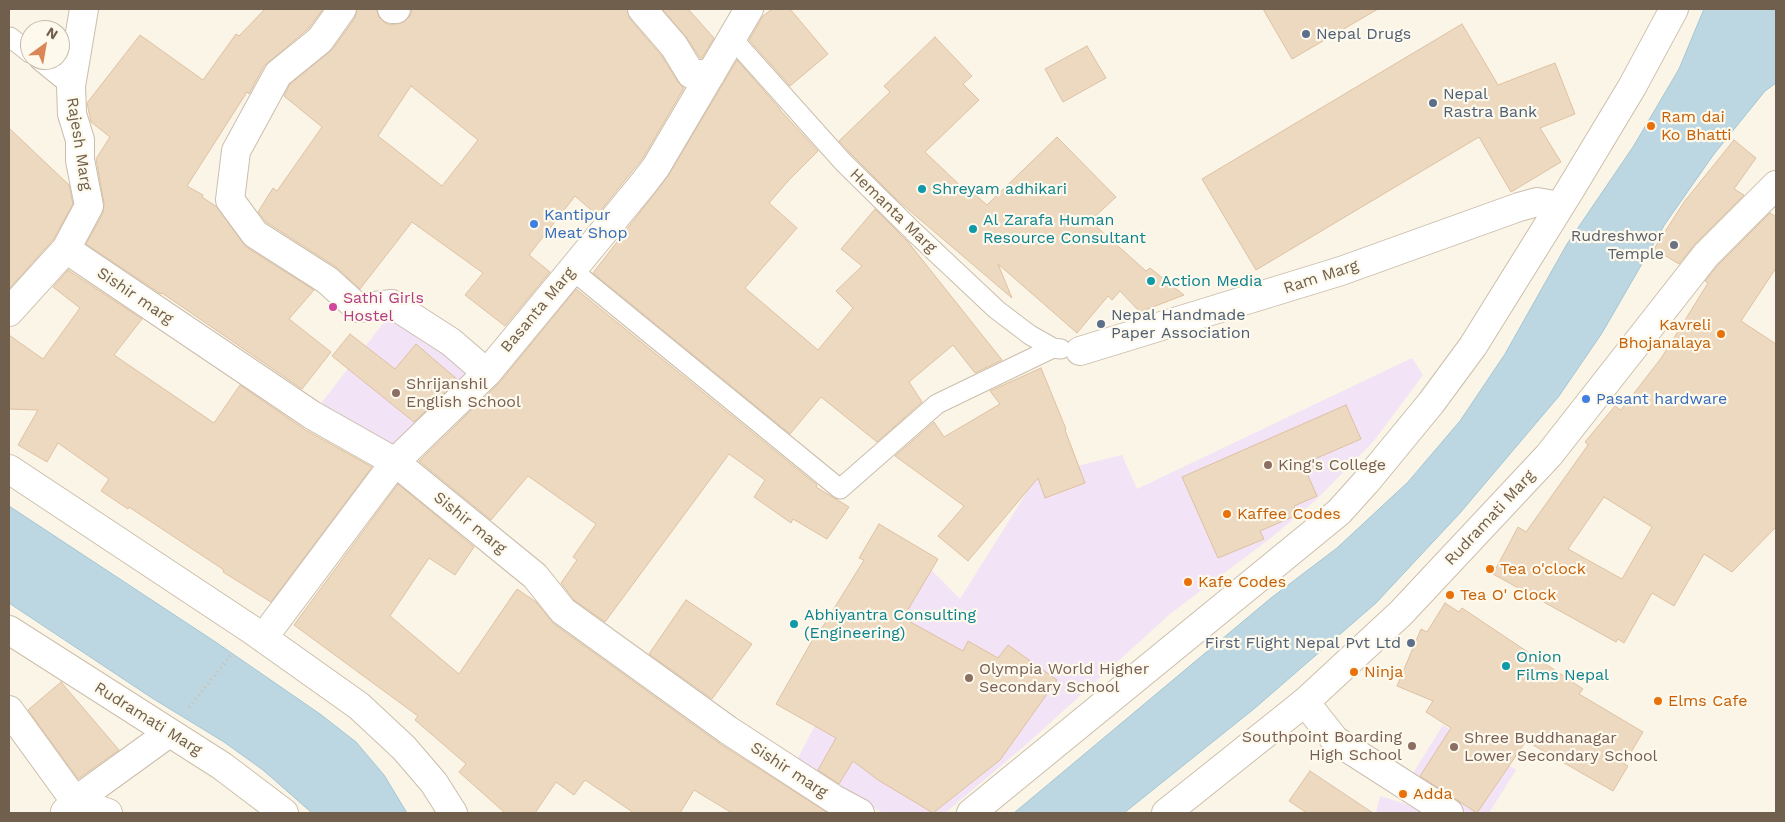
<!DOCTYPE html>
<html>
<head>
<meta charset="utf-8">
<style>
	body { margin:0 }
	#map { position:relative; width:1785px; height:822px; overflow:hidden; background:#faf5e6; font-family:"Work Sans",sans-serif }
	canvas { display:block }
	.frame { position:absolute; inset:0; border:10px solid #715f4d; pointer-events:none }
	.north { position:absolute; left:20px; top:20px; width:50px; height:50px; box-sizing:border-box; background:#fdf9ec; border:1px solid #c5bbac; border-radius:50%; rotate:32deg; font-size:14px; font-weight:700; line-height:20px; text-align:center; color:#715f4d }
	.north::after { content:''; display:block; margin:auto; width:18px; height:22px; background:#da8656; clip-path:polygon(50% 0,100% 100%,50% 72%,0 100%) }
</style>
</head>
<body>
<div id="map">
<canvas width="1785" height="822"></canvas>
<div class="frame"></div>
<div class="north">N</div>
</div>
<script>
const ctx = document.querySelector('canvas').getContext('2d');
ctx.lineJoin = 'round';
function paint(path, color) {
  ctx.fillStyle = color;
  ctx.fill(path, 'evenodd');
}
function poly(rows) {
  const path = new Path2D();
  for (const r of rows) {
    path.moveTo(r[0], r[1]);
    for (let i = 2; i < r.length; i += 2) path.lineTo(r[i], r[i + 1]);
  }
  return path;
}
function strokePath(path, color, width, dash) {
  ctx.strokeStyle = color;
  ctx.lineWidth = width;
  ctx.lineCap = dash ? 'butt' : 'round';
  ctx.setLineDash(dash || []);
  ctx.stroke(path);
}
function write(font, color, halo, rows, align = 'center') {
  ctx.font = font + ' "Work Sans",sans-serif';
  ctx.lineWidth = 4.5;
  ctx.setLineDash([]);
  ctx.textBaseline = 'middle';
  ctx.strokeStyle = halo;
  ctx.fillStyle = color;
  for (const [text, x, y, turn = 0] of rows) {
    ctx.save();
    ctx.translate(x, y);
    ctx.rotate((+turn || 0) * Math.PI / 180);
    ctx.textAlign = isNaN(turn) ? turn : align;
    if (halo) ctx.strokeText(text, 0, 0);
    ctx.fillText(text, 0, 0);
    ctx.restore();
  }
}
paint(poly([
	[392,312,485,372,395,462,312,415],
	[1412,358,1423,375,1373,442,1316,500,1272,537,1170,614,1029,742,945,813,883,813,796,762,908,546,960,599,1037,476,1122,455,1137,489],
	[1443,725,1516,770,1489,813,1468,813,1410,778],
	[1380,796,1434,813,1376,813]
]), '#f2e3f7');
const water = poly([
	[1704,9,1776,9,1776,83,1765,91,1714,154,1665,224,1602,333,1559,396,1460,513,1376,603,1255,708,1124,813,1014,813,1271,598,1337,548,1408,482,1460,421,1505,354,1567,244,1633,147,1679,69,1704,9],
	[9,506,217,643,320,714,356,742,384,775,407,813,312,813,263,770,224,742,152,698,9,603,9,506]
]);
paint(water, '#bcd7e2');
strokePath(water, '#a3c5d3', 1);
const building = poly([
	[265,9,323,9,308,29,264,66,249,94,247,92,187,186,203,195,202,197,217,207,246,247,314,290,289,319,331,352,302,389,162,293,161,294,86,244,103,213,104,203,96,159,110,137,91,122,87,103,140,35,203,80,236,34,239,36,265,9],
	[357,9,376,9,379,17,385,23,392,25,404,22,410,16,412,9,627,9,630,19,661,55,678,82,684,88,643,158,597,215,575,196,529,255,550,272,505,326,465,295,483,273,412,222,360,289,336,267,266,222,258,212,273,188,277,191,322,127,284,96,290,84,333,49,355,18,357,9],
	[411,86,478,140,442,186,378,136,411,86],
	[664,9,688,9,714,38,702,58,700,58,687,38,663,10,664,9],
	[772,9,790,9,828,54,790,86,749,40,763,16,772,9],
	[1263,9,1378,9,1292,59,1263,9],
	[1462,24,1498,85,1555,63,1575,114,1540,128,1561,162,1511,192,1479,137,1256,270,1202,179,1462,24],
	[935,37,972,76,963,84,979,100,925,152,967,192,969,189,987,205,1057,137,1116,197,1090,221,1146,271,1150,268,1184,295,1140,312,1120,291,1112,300,1108,296,1077,333,998,264,1012,298,896,199,851,154,839,141,890,92,884,86,935,37],
	[1087,46,1106,78,1063,102,1045,69,1087,46],
	[737,60,780,109,780,110,818,151,789,180,769,203,797,228,745,288,818,350,853,308,836,291,862,266,841,249,875,209,908,242,1002,360,975,373,953,345,909,382,922,402,877,442,821,397,790,434,593,273,668,176,737,60],
	[9,128,69,185,73,204,53,240,9,289,9,128],
	[1734,140,1756,158,1734,189,1744,195,1695,244,1679,264,1654,249,1684,202,1734,140],
	[1770,213,1776,217,1776,268,1741,321,1776,344,1776,527,1732,572,1704,554,1674,606,1652,593,1624,643,1618,639,1616,642,1493,574,1518,527,1526,532,1588,445,1585,442,1615,406,1621,410,1662,357,1708,283,1705,281,1718,265,1770,213],
	[1604,497,1652,527,1622,579,1568,549,1604,497],
	[68,270,142,319,114,355,214,423,240,385,304,429,372,467,271,602,223,572,224,570,129,507,128,509,101,491,109,479,58,443,47,462,18,445,38,410,9,409,9,335,43,359,80,308,53,287,68,270],
	[576,289,817,485,816,487,849,507,827,539,793,519,791,523,754,497,765,480,729,454,605,622,574,600,561,583,577,560,573,557,596,524,528,476,491,520,419,461,499,383,576,289],
	[350,334,395,369,416,344,458,380,414,422,332,356,350,334],
	[1041,368,1066,429,1065,430,1085,483,1045,498,1038,478,968,561,938,536,964,506,895,456,934,422,944,437,1000,404,990,391,1041,368],
	[1346,405,1361,439,1310,461,1314,468,1306,471,1317,496,1294,506,1297,515,1260,531,1264,539,1218,558,1182,477,1346,405],
	[398,484,474,547,455,575,429,558,390,616,459,674,517,589,536,602,554,624,719,743,828,813,732,813,694,790,680,813,634,813,585,780,574,795,556,782,535,813,505,813,459,772,466,764,415,720,418,716,294,625,398,484],
	[879,524,938,559,903,618,963,651,968,641,998,658,1008,645,1057,680,1000,760,933,813,878,780,853,761,839,784,818,770,836,738,776,704,820,627,822,628,864,560,859,558,879,524],
	[686,600,752,644,712,699,649,654,686,600],
	[1445,603,1459,612,1462,608,1583,689,1579,694,1643,732,1624,764,1628,766,1613,791,1526,741,1477,813,1420,776,1451,728,1426,712,1433,701,1397,686,1421,629,1427,632,1445,603],
	[61,682,119,750,78,779,28,710,61,682],
	[1310,771,1373,813,1307,813,1289,801,1310,771]
]);
paint(building, '#edd8c0');
strokePath(building, '#dec1a2', 1);
const lane = poly([
	[10,37,30,53],
	[731,37,843,162,914,232,997,310,1030,335,1053,348,1061,349],
	[39,60,71,86],
	[572,270,840,489,937,404,1053,348]
]);
const street = poly([
	[342,9,320,40,278,74,236,151,230,200,255,234,327,280,358,308,392,304,451,342,487,373],
	[392,9,396,9],
	[642,9,674,46,691,74,711,74],
	[66,249,312,415,395,462,535,576,563,611,728,730,834,799,860,813],
	[9,312,66,249,89,206,80,160,80,140,72,114,71,86,84,9],
	[1080,351,1341,271,1519,207,1537,202,1560,206],
	[9,469,252,630,359,706,404,748,434,783,453,813],
	[263,638,395,462,487,373,643,184,656,167,749,9],
	[1305,702,1335,740,1449,813],
	[9,710,75,801,108,813],
	[65,812,75,801,169,733],
	[971,813,1339,512,1366,482,1431,403,1473,346,1570,190,1632,87,1674,9]
]);
const secondary = poly([
	[9,630,222,766,284,813],
	[1166,813,1305,702,1401,613,1549,455,1706,255,1776,185]
]);
strokePath(lane, '#cbbead', 21);
strokePath(street, '#cbbead', 30);
strokePath(secondary, '#cdbfab', 30);
strokePath(poly([
	[189,707,232,654]
]), '#d2bca3', 3, [1, 4]);
strokePath(lane, '#fff', 19);
strokePath(street, '#fff', 28);
strokePath(secondary, '#fff', 28);
for (const [x, y, r, color] of [
	[1306,34,5,"#5c6f8a"],
	[1433,103,5,"#5c6f8a"],
	[1651,126,5,"#e8710a"],
	[922,189,5,"#0f9aa8"],
	[534,224,5,"#3f7fe0"],
	[973,229,5,"#0f9aa8"],
	[1674,245,5,"#6b7280"],
	[1151,281,5,"#0f9aa8"],
	[333,307,5,"#d1479c"],
	[1101,324,5,"#5c6f8a"],
	[1721,334,5,"#e8710a"],
	[396,393,5,"#8d6e63"],
	[1586,399,5,"#3f7fe0"],
	[1268,465,5,"#8d6e63"],
	[1227,514,5,"#e8710a"],
	[1490,569,5,"#e8710a"],
	[1188,582,5,"#e8710a"],
	[1450,595,5,"#e8710a"],
	[794,624,5,"#0f9aa8"],
	[1411,643,5,"#5c6f8a"],
	[1506,666,5,"#0f9aa8"],
	[1354,672,5,"#e8710a"],
	[969,678,5,"#8d6e63"],
	[1658,701,5,"#e8710a"],
	[1412,746,5,"#8d6e63"],
	[1454,747,5,"#8d6e63"],
	[1403,794,5,"#e8710a"]
]) {
  const dot = new Path2D();
  dot.arc(x, y, r, 0, 2 * Math.PI);
  ctx.fillStyle = color;
  ctx.fill(dot);
  strokePath(dot, '#fdf9ec', 2);
}
write('16px', '#4e5e75', '#fdf9ec', [
	["Nepal Drugs",1316,34],
	["Nepal",1443,94],
	["Rastra Bank",1443,112],
	["Nepal Handmade",1111,315],
	["Paper Association",1111,333],
	["First Flight Nepal Pvt Ltd",1401,643,"right"]
], 'left');
write('16px', '#c56008', '#fdf9ec', [
	["Ram dai",1661,117],
	["Ko Bhatti",1661,135],
	["Kavreli",1711,325,"right"],
	["Bhojanalaya",1711,343,"right"],
	["Kaffee Codes",1237,514],
	["Tea o'clock",1500,569],
	["Kafe Codes",1198,582],
	["Tea O' Clock",1460,595],
	["Ninja",1364,672],
	["Elms Cafe",1668,701],
	["Adda",1413,794]
], 'left');
write('16px', '#715f4d', '#fdf9ec', [
	["Rajesh Marg",79,144,81],
	["Hemanta Marg",893,211,44],
	["Ram Marg",1321,277,-18],
	["Sishir marg",135,296,34],
	["Basanta Marg",538,310,-50],
	["Rudramati Marg",1490,518,-47],
	["Sishir marg",470,523,39],
	["Rudramati Marg",148,719,32],
	["Sishir marg",789,770,33]
]);
write('16px', '#0d838f', '#fdf9ec', [
	["Shreyam adhikari",932,189],
	["Al Zarafa Human",983,220],
	["Resource Consultant",983,238],
	["Action Media",1161,281],
	["Abhiyantra Consulting",804,615],
	["(Engineering)",804,633],
	["Onion",1516,657],
	["Films Nepal",1516,675]
], 'left');
write('16px', '#366cbe', '#fdf9ec', [
	["Kantipur",544,215],
	["Meat Shop",544,233],
	["Pasant hardware",1596,399]
], 'left');
write('16px', '#5b616d', '#fdf9ec', [
	["Rudreshwor",1664,236],
	["Temple",1664,254]
], 'right');
write('16px', '#b23c85', '#fdf9ec', [
	["Sathi Girls",343,298],
	["Hostel",343,316]
], 'left');
write('16px', '#785e54', '#fdf9ec', [
	["Shrijanshil",406,384],
	["English School",406,402],
	["King's College",1278,465],
	["Olympia World Higher",979,669],
	["Secondary School",979,687],
	["Southpoint Boarding",1402,737,"right"],
	["High School",1402,755,"right"],
	["Shree Buddhanagar",1464,738],
	["Lower Secondary School",1464,756]
], 'left');
</script>
</body>
</html>
